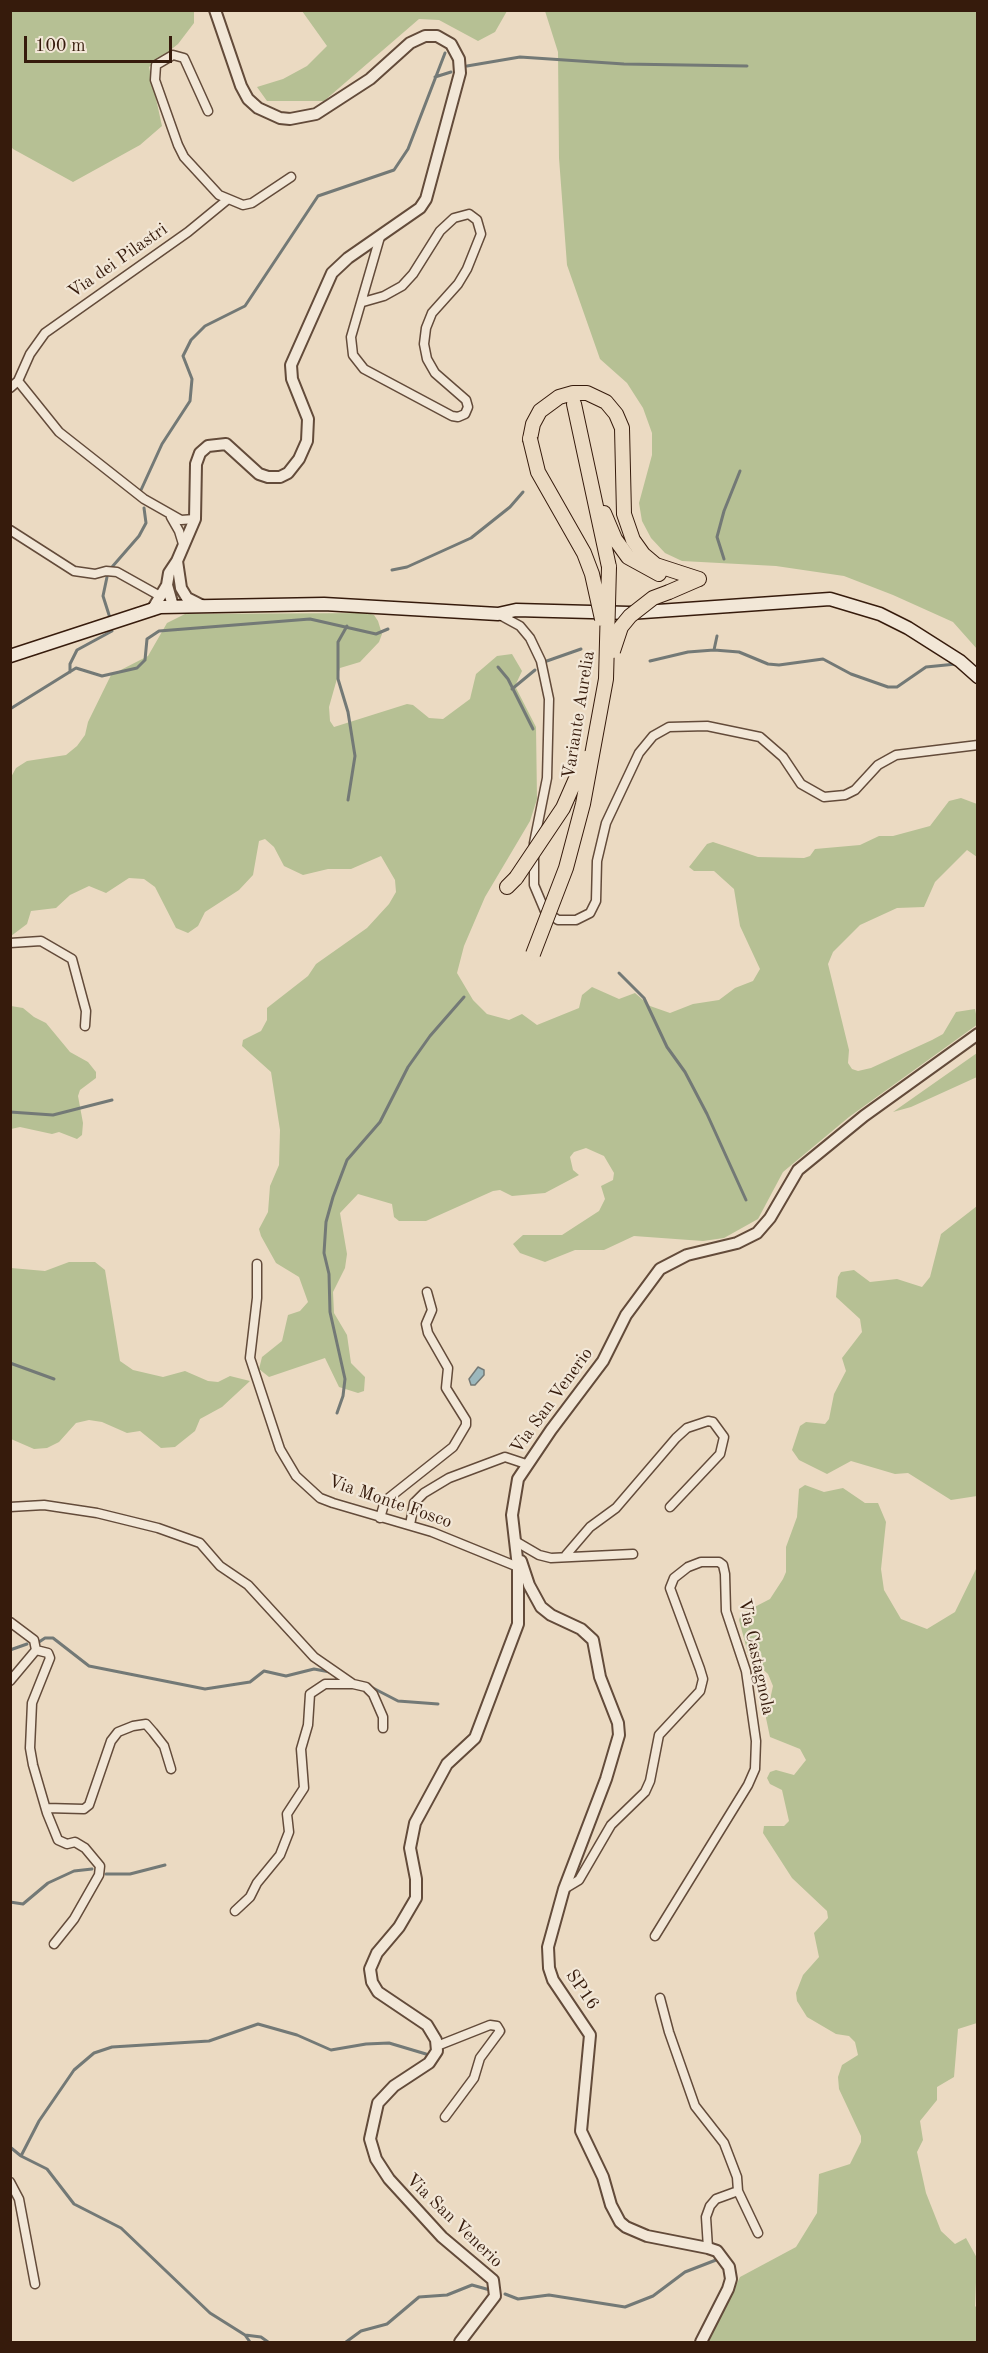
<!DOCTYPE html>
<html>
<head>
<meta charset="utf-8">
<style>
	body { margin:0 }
	#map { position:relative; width:988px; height:2353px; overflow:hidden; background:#ebdac2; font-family:"Old Standard TT",serif }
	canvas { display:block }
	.frame { position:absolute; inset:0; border:12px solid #361b0c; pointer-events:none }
	.scale { position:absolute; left:24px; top:36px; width:148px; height:27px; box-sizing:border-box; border:3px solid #361b0c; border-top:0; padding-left:8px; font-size:18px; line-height:21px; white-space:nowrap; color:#361b0c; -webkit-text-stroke:4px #f2e7d7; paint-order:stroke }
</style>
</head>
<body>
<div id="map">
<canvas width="988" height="2353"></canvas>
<div class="frame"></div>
<div class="scale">100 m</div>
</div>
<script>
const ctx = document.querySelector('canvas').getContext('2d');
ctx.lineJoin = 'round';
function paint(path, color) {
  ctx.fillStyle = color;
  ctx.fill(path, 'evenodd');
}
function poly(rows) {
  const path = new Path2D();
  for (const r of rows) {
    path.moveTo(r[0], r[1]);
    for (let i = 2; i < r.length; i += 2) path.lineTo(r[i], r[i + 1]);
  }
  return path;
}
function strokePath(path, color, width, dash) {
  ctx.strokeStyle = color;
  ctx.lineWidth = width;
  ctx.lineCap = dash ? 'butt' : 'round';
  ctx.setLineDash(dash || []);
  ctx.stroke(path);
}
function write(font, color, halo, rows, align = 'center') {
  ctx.font = font + ' "Old Standard TT",serif';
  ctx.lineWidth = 4.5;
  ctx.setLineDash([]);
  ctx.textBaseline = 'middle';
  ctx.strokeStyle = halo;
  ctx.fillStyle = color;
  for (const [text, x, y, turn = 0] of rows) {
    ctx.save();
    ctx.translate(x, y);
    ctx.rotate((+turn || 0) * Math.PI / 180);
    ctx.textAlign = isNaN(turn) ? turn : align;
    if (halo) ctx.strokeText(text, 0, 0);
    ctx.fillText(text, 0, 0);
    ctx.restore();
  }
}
paint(poly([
	[10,11,194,11,194,23,178,44,149,67,162,126,140,145,73,182,13,149,10,145],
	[302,11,507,11,495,32,478,41,439,20,419,19,324,101,267,101,257,87,283,79,307,66,327,46],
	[545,11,977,11,977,649,953,622,893,595,844,576,776,566,682,561,665,553,651,538,642,521,639,503,652,455,652,433,643,408,627,383,600,359,567,265,559,158,558,52],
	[368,613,374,615,378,621,382,634,379,642,360,662,340,668,329,707,330,721,334,727,407,704,413,705,429,718,443,719,470,699,476,674,497,656,512,654,522,671,515,686,536,727,537,799,530,821,485,897,464,946,457,973,473,1000,487,1014,509,1020,522,1014,537,1025,579,1008,582,995,592,987,619,999,635,993,650,1006,670,1013,693,1004,719,1000,735,988,753,981,760,969,740,926,734,889,714,871,694,871,689,867,707,844,713,842,758,857,804,858,810,856,815,849,860,845,879,836,893,836,930,826,949,801,961,798,977,804,977,857,967,850,935,882,924,907,897,908,860,925,833,952,828,964,849,1050,848,1063,852,1069,858,1071,871,1068,932,1040,943,1034,956,1012,975,1009,978,1024,849,1117,783,1172,758,1219,724,1238,703,1241,634,1236,604,1250,575,1250,545,1262,520,1253,513,1244,523,1235,562,1235,599,1211,605,1199,601,1186,613,1180,614,1173,604,1156,586,1148,574,1152,570,1157,573,1170,579,1175,545,1193,512,1196,500,1190,493,1191,426,1221,399,1221,394,1217,392,1204,358,1194,340,1213,347,1254,345,1268,333,1292,334,1313,347,1335,351,1363,365,1377,364,1391,358,1393,339,1387,325,1358,269,1377,259,1369,262,1357,282,1341,288,1315,300,1311,308,1302,299,1277,276,1263,261,1236,259,1229,268,1212,270,1186,279,1165,280,1130,271,1072,242,1046,243,1040,261,1031,267,1020,267,1008,308,976,316,964,367,928,389,904,396,892,395,880,381,856,351,869,328,869,303,875,284,866,274,847,265,839,259,841,253,875,239,890,205,912,198,926,188,933,176,928,155,887,144,879,129,878,106,893,89,886,70,895,56,908,31,911,27,924,11,936,10,779,16,768,27,761,66,755,77,746,85,735,88,722,111,675,148,656,167,623,185,614],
	[11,1006,23,1008,34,1017,46,1023,70,1052,88,1062,96,1072,96,1078,80,1090,78,1096,83,1123,82,1135,77,1139,59,1132,52,1134,20,1127,11,1129],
	[977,1053,977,1077,911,1107,893,1112],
	[977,1206,977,1496,951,1500,908,1473,895,1474,851,1461,827,1474,799,1460,792,1450,800,1426,806,1422,825,1424,829,1419,834,1394,846,1371,842,1358,862,1332,860,1319,836,1297,838,1277,841,1272,854,1270,870,1282,897,1279,922,1287,930,1277,941,1234],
	[69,1262,95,1262,105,1270,120,1361,133,1370,163,1377,185,1371,208,1381,218,1382,230,1376,250,1381,222,1407,200,1419,195,1431,175,1447,161,1448,140,1431,127,1433,102,1422,89,1420,76,1423,59,1442,47,1448,34,1449,11,1439,11,1268,45,1271],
	[805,1485,824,1492,843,1488,865,1503,878,1503,886,1522,881,1569,884,1590,901,1619,927,1629,955,1612,977,1567,977,2023,958,2029,954,2077,937,2087,937,2100,920,2121,923,2140,917,2152,926,2193,941,2231,955,2244,966,2238,977,2258,975,2306,977,2308,977,2342,708,2342,740,2277,796,2247,817,2213,819,2174,850,2164,861,2142,861,2136,839,2089,838,2077,842,2065,858,2055,855,2042,849,2036,836,2034,807,2017,797,2001,796,1993,803,1975,819,1957,814,1933,828,1918,827,1911,792,1878,763,1833,764,1826,784,1826,789,1821,782,1790,770,1784,767,1778,770,1772,776,1770,794,1775,806,1760,800,1749,770,1737,766,1718,773,1686,768,1674,749,1657,739,1620,741,1614,770,1599,783,1579,786,1572,786,1547,797,1517,799,1489]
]), '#b6c094');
const water = poly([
	[478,1367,484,1370,484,1375,475,1385,471,1385,469,1379,478,1367]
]);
paint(water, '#9cb8bd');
strokePath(water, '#737976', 1.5);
strokePath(poly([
	[467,66,520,57,624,64,747,66],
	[435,77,451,72],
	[141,490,162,444,190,401,192,379,183,356,191,340,205,326,245,306,318,196,394,170,408,149,445,53],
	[724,559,717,537,724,511,740,471],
	[112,567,139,536,146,523,144,508],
	[392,570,407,567,471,538,510,507,523,492],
	[107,577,103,596,110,618],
	[347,626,338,642,338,679,348,712,355,756,348,800],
	[714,650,717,636],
	[650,661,688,652,714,650,739,652,768,664,779,665,823,659,851,674,888,687,897,687,926,667,956,664],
	[544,662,581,649],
	[498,667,508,679,533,729],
	[70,672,70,664,77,650,112,631],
	[512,689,535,670],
	[10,709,76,668,102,676,137,668,145,660,147,639,159,631,310,619,376,634,388,629],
	[619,973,644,998,667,1047,685,1072,707,1114,746,1200],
	[10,1112,53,1115,112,1100],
	[10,1363,54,1379],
	[337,1413,343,1396,345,1379,330,1312,329,1274,324,1253,326,1222,333,1197,347,1160,380,1122,408,1067,430,1036,464,997],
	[39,1642,45,1638,53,1638,89,1666,205,1689,250,1682,264,1671,286,1676,314,1669,330,1672],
	[10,1650,27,1644],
	[371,1687,398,1701,438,1704],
	[106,1874,130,1874,165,1865],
	[10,1902,23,1904,48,1883,74,1871,92,1869],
	[10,2147,21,2156,47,2169,74,2204,121,2228,210,2313,245,2335,250,2342],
	[21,2156,39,2121,74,2070,94,2053,112,2047,209,2041,258,2024,297,2035,331,2050,366,2044,389,2043,426,2054],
	[505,2294,518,2299,549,2295,625,2307,653,2296,685,2272,716,2260],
	[245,2335,261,2337,268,2342],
	[346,2342,361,2331,387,2324,419,2297,447,2295,472,2285,490,2290]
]), '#737976', 3);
const minor = poly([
	[208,111,184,58,173,55,156,65,155,80,178,145,184,157,219,195,243,205,252,203,291,177],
	[363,302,384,296,402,286,413,274,440,231,454,218,469,214,477,220,481,234,467,269,458,284,432,313,426,328,424,344,427,359,435,373,466,400,468,407,465,414,458,417,452,416,364,369,353,355,351,337,380,237],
	[18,381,59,432,144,499,181,520,195,519],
	[10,388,18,381,30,354,45,333,188,232,227,200],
	[171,517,179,531,183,544],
	[10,530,74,571,95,574,106,571,117,572,160,596],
	[498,614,520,626,530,638,541,661,549,699,547,778,534,843,534,885,545,911,558,920,576,920,590,913,596,901,597,861,606,823,639,753,653,736,669,727,707,726,760,737,783,757,801,784,824,797,845,795,855,790,878,765,896,755,978,745],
	[10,943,41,941,72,959,86,1011,85,1026],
	[257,1264,257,1298,250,1358,280,1449,296,1476,320,1498,333,1503,432,1532,518,1567],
	[10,1507,44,1505,97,1513,158,1528,200,1543,220,1566,248,1585,314,1657,353,1684,366,1687,373,1694,383,1717,383,1728],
	[380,1518,385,1501,453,1447,466,1425,466,1420,446,1388,448,1368,428,1333,426,1324,432,1310,427,1292],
	[410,1525,414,1503,424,1493,449,1478,505,1457,526,1464],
	[515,1541,539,1555,551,1558,633,1554],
	[566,1555,590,1527,616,1508,676,1438,687,1428,708,1421,713,1422,724,1437,720,1454,670,1507],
	[10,1622,34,1640,36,1650],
	[10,1681,36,1650,48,1653,50,1658,32,1703,30,1748,33,1765,47,1813,58,1840,67,1844,75,1842,85,1848,100,1866,99,1875,74,1919,54,1944],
	[46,1808,84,1809,89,1805,111,1741,118,1732,133,1726,146,1724,153,1732,164,1746,171,1769],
	[564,1889,579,1880,611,1825,645,1792,650,1781,659,1735,700,1691,703,1679,700,1669,670,1588,674,1578,688,1567,701,1562,719,1562,723,1565,725,1574,726,1611,746,1671,756,1741,755,1769,748,1785,655,1936],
	[235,1911,250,1897,257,1883,280,1855,289,1832,287,1814,304,1788,301,1749,308,1725,310,1694,325,1684,352,1684],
	[660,1998,669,2032,695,2106,724,2143,737,2177,738,2191,716,2199,710,2206,706,2217,708,2248],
	[437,2046,490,2025,497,2026,500,2031,480,2058,474,2078,445,2117],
	[10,2182,19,2199,35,2284],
	[738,2191,758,2233]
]);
const tertiary = poly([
	[173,606,167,585,169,573,177,561],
	[203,606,187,598,181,588,177,561,195,519,196,464,200,453,208,446,226,444,259,474,268,477,280,477,288,473,299,459,307,441,308,419,292,379,291,365,332,273,348,258,420,208,426,199,460,73,459,59,451,44,437,36,425,36,410,43,370,79,316,114,290,119,280,118,258,108,248,99,241,86,215,10],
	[152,610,167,585],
	[521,1561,529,1585,541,1607,551,1615,581,1629,593,1640,600,1677,618,1723,619,1735,606,1779,564,1889,548,1947,549,1968,553,1980,590,2035,581,2131,603,2177,611,2205,620,2222,626,2227,647,2236,708,2248,717,2251,729,2267,731,2279,728,2289,701,2342],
	[460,2342,495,2296,493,2280,442,2237,389,2179,376,2159,370,2139,378,2103,394,2086,429,2063,437,2051,436,2040,427,2025,378,1992,372,1982,370,1969,377,1953,399,1927,416,1898,416,1879,410,1848,415,1823,447,1764,475,1738,518,1624,518,1567,512,1515,518,1479,551,1430,603,1361,626,1315,660,1269,687,1255,737,1243,757,1233,770,1218,798,1170,864,1116,978,1034]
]);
const secondary = poly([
	[10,656,160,607,324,604,498,614,516,610,629,613,830,599,880,614,908,628,960,661,978,677]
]);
const trunk = poly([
	[574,404,609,567],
	[530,439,533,424,540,411,559,397,573,393,587,393,606,402,616,414,622,428,624,514,633,540,643,554,656,565,699,579],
	[604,513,615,539,628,557,659,574],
	[669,592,699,579],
	[507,887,516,878]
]);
strokePath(minor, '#634b3a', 11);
strokePath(tertiary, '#634b3a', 14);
strokePath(secondary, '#361b0c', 15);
strokePath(trunk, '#361b0c', 16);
strokePath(minor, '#f2e7d7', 8);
strokePath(tertiary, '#f2e7d7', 10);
strokePath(secondary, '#f2e7d7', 12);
strokePath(trunk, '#ebdac2', 14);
const trunkBridge = poly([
	[530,439,538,472,584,553,592,574,602,619],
	[613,651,621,627,630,616,653,598,669,592],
	[516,878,563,808,585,758],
	[533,954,566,868,583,804,606,679,609,567]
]);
strokePath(trunkBridge, '#361b0c', 16, []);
strokePath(trunkBridge, '#ebdac2', 14);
write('18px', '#361b0c', '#f2e7d7', [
	["Via dei Pilastri",118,261,-35],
	["Variante Aurelia",579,715,-81],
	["Via San Venerio",552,1401,-54],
	["Via Monte Fosco",390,1502,19],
	["Via Castagnola",756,1657,78],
	["SP16",582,1990,55],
	["Via San Venerio",454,2221,44]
]);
</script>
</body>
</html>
